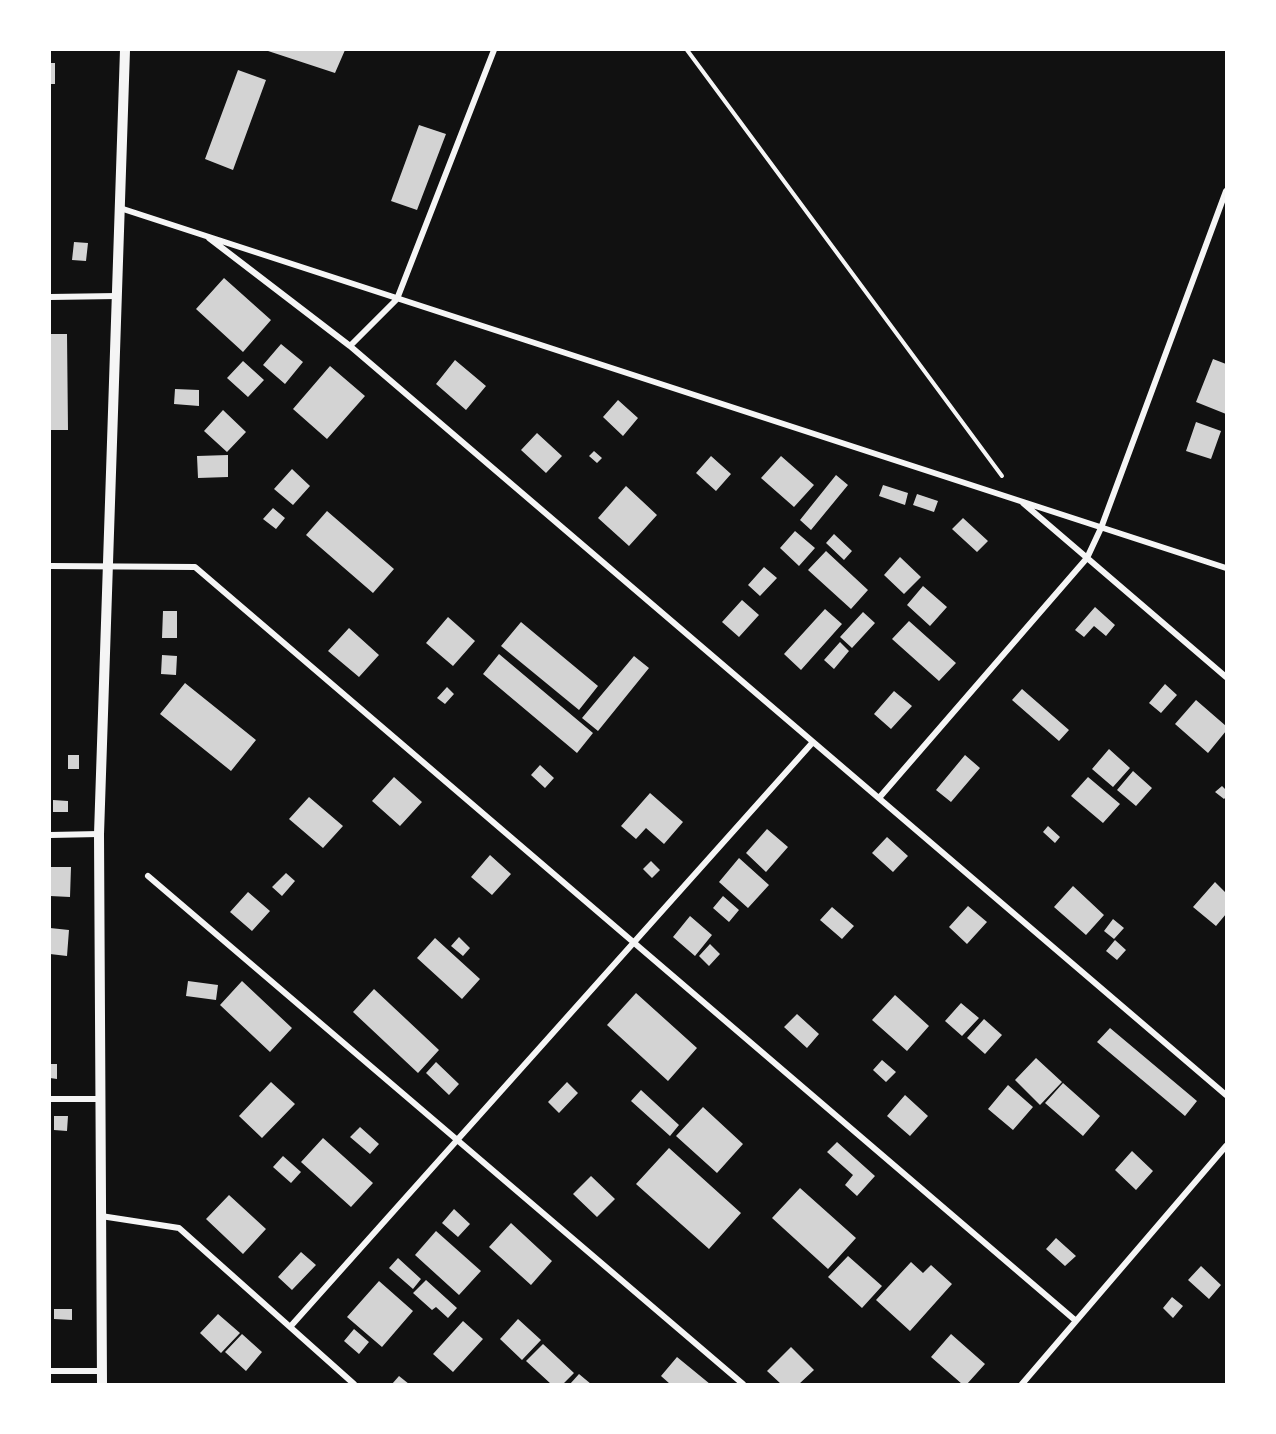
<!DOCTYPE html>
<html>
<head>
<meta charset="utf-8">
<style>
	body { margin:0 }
	#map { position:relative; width:1276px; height:1434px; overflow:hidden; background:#111; font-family:"Asap Condensed",sans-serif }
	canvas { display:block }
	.frame { position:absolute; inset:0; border:51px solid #fff; pointer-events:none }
</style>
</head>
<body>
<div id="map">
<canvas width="1276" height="1434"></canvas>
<div class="frame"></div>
</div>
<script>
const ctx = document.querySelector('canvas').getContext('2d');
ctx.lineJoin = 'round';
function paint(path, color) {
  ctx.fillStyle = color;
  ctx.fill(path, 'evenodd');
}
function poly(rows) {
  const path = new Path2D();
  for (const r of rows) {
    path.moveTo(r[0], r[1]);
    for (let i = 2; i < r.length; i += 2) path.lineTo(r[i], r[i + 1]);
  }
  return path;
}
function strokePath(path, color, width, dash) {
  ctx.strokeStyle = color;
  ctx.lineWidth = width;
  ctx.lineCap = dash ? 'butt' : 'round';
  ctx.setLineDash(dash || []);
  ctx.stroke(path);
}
paint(poly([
	[265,50,345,50,335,73],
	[50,63,55,63,55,84,50,84],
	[238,70,266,80,233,170,205,159],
	[419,125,446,134,417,210,391,201],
	[74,242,88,243,86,261,72,260],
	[224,278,271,320,243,352,196,309],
	[50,334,67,334,68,430,50,430],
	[281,344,303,362,285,384,263,365],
	[1213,359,1226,364,1226,414,1196,402],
	[455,360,486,386,466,410,436,384],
	[243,361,264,380,248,397,227,378],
	[330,366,365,396,327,439,293,409],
	[175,389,199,390,199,406,174,404],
	[618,400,638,418,623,436,603,417],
	[223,410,246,432,227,452,204,431],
	[1196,422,1221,431,1211,459,1186,451],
	[537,433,562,456,546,473,521,450],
	[594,451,602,458,597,463,589,456],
	[228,455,228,477,198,478,197,456],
	[711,456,731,474,716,491,696,473],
	[781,456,814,485,794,507,761,478],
	[292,469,310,486,293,505,274,489],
	[836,475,848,485,811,530,800,520],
	[883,485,908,493,905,505,879,496],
	[626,486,657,515,629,546,598,518],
	[917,494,938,501,934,512,913,505],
	[273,508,285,518,276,529,263,519],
	[327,511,394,569,373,593,306,535],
	[963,518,988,541,977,552,952,529],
	[795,531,815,548,799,566,780,548],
	[834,534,852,551,844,560,826,543],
	[826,551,868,590,851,609,808,570],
	[900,557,921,577,904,594,884,575],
	[764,567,777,578,760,596,748,585],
	[923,586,947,607,930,626,907,605],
	[742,600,759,615,739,637,722,622],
	[1095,607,1115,625,1106,636,1094,626,1084,637,1075,630],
	[825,609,842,624,801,670,784,654],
	[163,611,177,611,177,638,162,638],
	[863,612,875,623,852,648,840,637],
	[448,617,475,641,453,666,426,643],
	[909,621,956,663,939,681,892,639],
	[521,622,598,686,579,710,501,646],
	[349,628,379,655,359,677,328,651],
	[840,642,849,651,834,669,824,660],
	[499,654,593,733,577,753,483,674],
	[162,655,177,656,176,675,161,674],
	[634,656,649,668,598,731,582,718],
	[185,683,256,740,231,771,160,714],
	[1165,684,1177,695,1161,713,1149,703],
	[447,687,454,694,445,704,437,698],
	[1022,689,1069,730,1059,741,1012,700],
	[894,691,912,706,891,729,874,714],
	[1196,700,1226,726,1226,731,1208,753,1175,724],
	[1109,749,1130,768,1113,787,1092,769],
	[68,755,79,755,79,769,68,769],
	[965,755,980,768,951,802,936,790],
	[540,765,554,778,545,788,531,775],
	[1133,771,1152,788,1136,806,1117,790],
	[394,777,422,802,400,826,372,801],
	[1088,777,1120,804,1103,823,1071,796],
	[1222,786,1226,790,1226,797,1224,799,1215,792],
	[650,793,683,822,664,844,646,828,636,839,621,826],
	[309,797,343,826,323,848,289,819],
	[53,800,68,801,68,812,53,812],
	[1048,826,1060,837,1055,843,1043,832],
	[767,829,788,847,766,872,746,853],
	[887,837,908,856,893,872,872,853],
	[490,855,511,874,492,895,471,877],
	[739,858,769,885,748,908,719,882],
	[651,861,660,870,652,878,643,869],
	[50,867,71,867,70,897,50,896],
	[286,873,295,881,282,896,272,887],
	[1215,882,1226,893,1226,914,1216,926,1193,907],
	[1073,886,1104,915,1086,935,1054,907],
	[248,892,270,911,252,931,230,912],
	[723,896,739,910,729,922,713,908],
	[968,906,987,922,967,944,949,927],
	[832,907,854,926,842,939,820,920],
	[690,916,712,935,695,956,673,937],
	[1113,919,1124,928,1114,939,1104,931],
	[50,928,69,930,67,956,50,954],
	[459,937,470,948,463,956,451,946],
	[435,938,480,979,462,999,417,958],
	[1115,940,1126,950,1117,960,1106,951],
	[710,944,720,954,709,966,699,956],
	[188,981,218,985,216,1000,186,996],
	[242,981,292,1028,270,1052,220,1005],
	[374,989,439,1050,418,1073,353,1012],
	[636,993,697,1048,668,1081,607,1025],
	[895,995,929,1026,907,1051,872,1020],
	[961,1003,979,1018,962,1036,945,1021],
	[797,1014,819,1034,807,1048,784,1027],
	[984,1019,1002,1035,985,1054,967,1038],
	[1110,1028,1197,1101,1185,1116,1097,1042],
	[1036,1058,1062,1082,1040,1105,1015,1080],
	[882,1060,896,1072,886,1082,873,1070],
	[436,1062,459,1084,449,1095,426,1073],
	[50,1064,57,1064,57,1079,50,1078],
	[271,1082,295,1104,262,1138,239,1116],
	[567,1082,578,1093,559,1113,548,1102],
	[1063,1083,1100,1116,1083,1136,1045,1103],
	[1008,1085,1033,1107,1013,1130,988,1109],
	[641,1090,679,1125,670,1136,631,1101],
	[905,1095,928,1116,910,1136,887,1116],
	[703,1107,743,1144,717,1173,676,1136],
	[54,1116,68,1116,67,1131,54,1130],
	[360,1127,379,1144,370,1154,350,1137],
	[323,1138,373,1183,351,1207,301,1162],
	[837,1142,875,1176,857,1196,845,1185,853,1175,827,1152],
	[669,1148,741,1213,709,1249,636,1184],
	[1132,1151,1153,1171,1136,1190,1115,1170],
	[283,1156,301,1172,291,1183,273,1167],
	[591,1176,615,1199,597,1217,573,1194],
	[800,1188,856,1238,828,1269,772,1218],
	[229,1195,266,1229,243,1254,206,1219],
	[454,1209,470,1224,458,1237,442,1223],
	[511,1223,552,1261,531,1285,489,1247],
	[436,1231,481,1271,459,1295,415,1255],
	[1056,1238,1076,1256,1065,1266,1046,1249],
	[301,1252,316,1265,292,1290,278,1277],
	[848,1256,882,1286,862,1308,828,1277],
	[398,1258,421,1279,413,1289,389,1268],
	[911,1262,923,1273,931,1265,952,1284,910,1331,876,1300],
	[1201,1266,1221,1285,1209,1299,1188,1280],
	[426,1280,457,1308,448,1318,436,1307,432,1310,413,1293],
	[379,1281,413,1311,382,1347,347,1317],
	[1172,1297,1183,1306,1173,1318,1163,1308],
	[54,1309,72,1309,72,1320,54,1319],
	[218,1314,240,1333,221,1353,200,1333],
	[518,1319,541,1340,522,1360,500,1339],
	[463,1321,483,1339,453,1372,433,1354],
	[354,1329,369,1342,359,1354,344,1341],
	[242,1334,262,1352,246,1371,225,1352],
	[951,1334,985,1364,967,1384,962,1384,931,1357],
	[543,1344,574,1373,563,1384,551,1384,526,1361],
	[791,1347,814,1370,799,1384,781,1384,767,1371],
	[677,1357,710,1384,670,1384,661,1376],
	[579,1374,591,1384,570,1384],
	[399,1376,409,1384,392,1384]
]), '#d3d3d3');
strokePath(poly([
	[687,50,1002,476]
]), '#f5f5f5', 4);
strokePath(poly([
	[120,208,1226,568],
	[209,238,350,346,1226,1095],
	[50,297,117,296],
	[350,346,397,299,494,50],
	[1023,503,1226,677],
	[50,566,195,567,1076,1321],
	[879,798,1087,558,1101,528,1226,191],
	[50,835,99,834],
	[148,876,743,1384],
	[50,1099,101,1099],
	[101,1216,179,1228,354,1384],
	[290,1327,813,742],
	[50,1371,102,1371],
	[1022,1384,1226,1146]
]), '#f5f5f5', 6);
strokePath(poly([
	[102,1384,99,834,125,50]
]), '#f5f5f5', 10);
</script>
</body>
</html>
